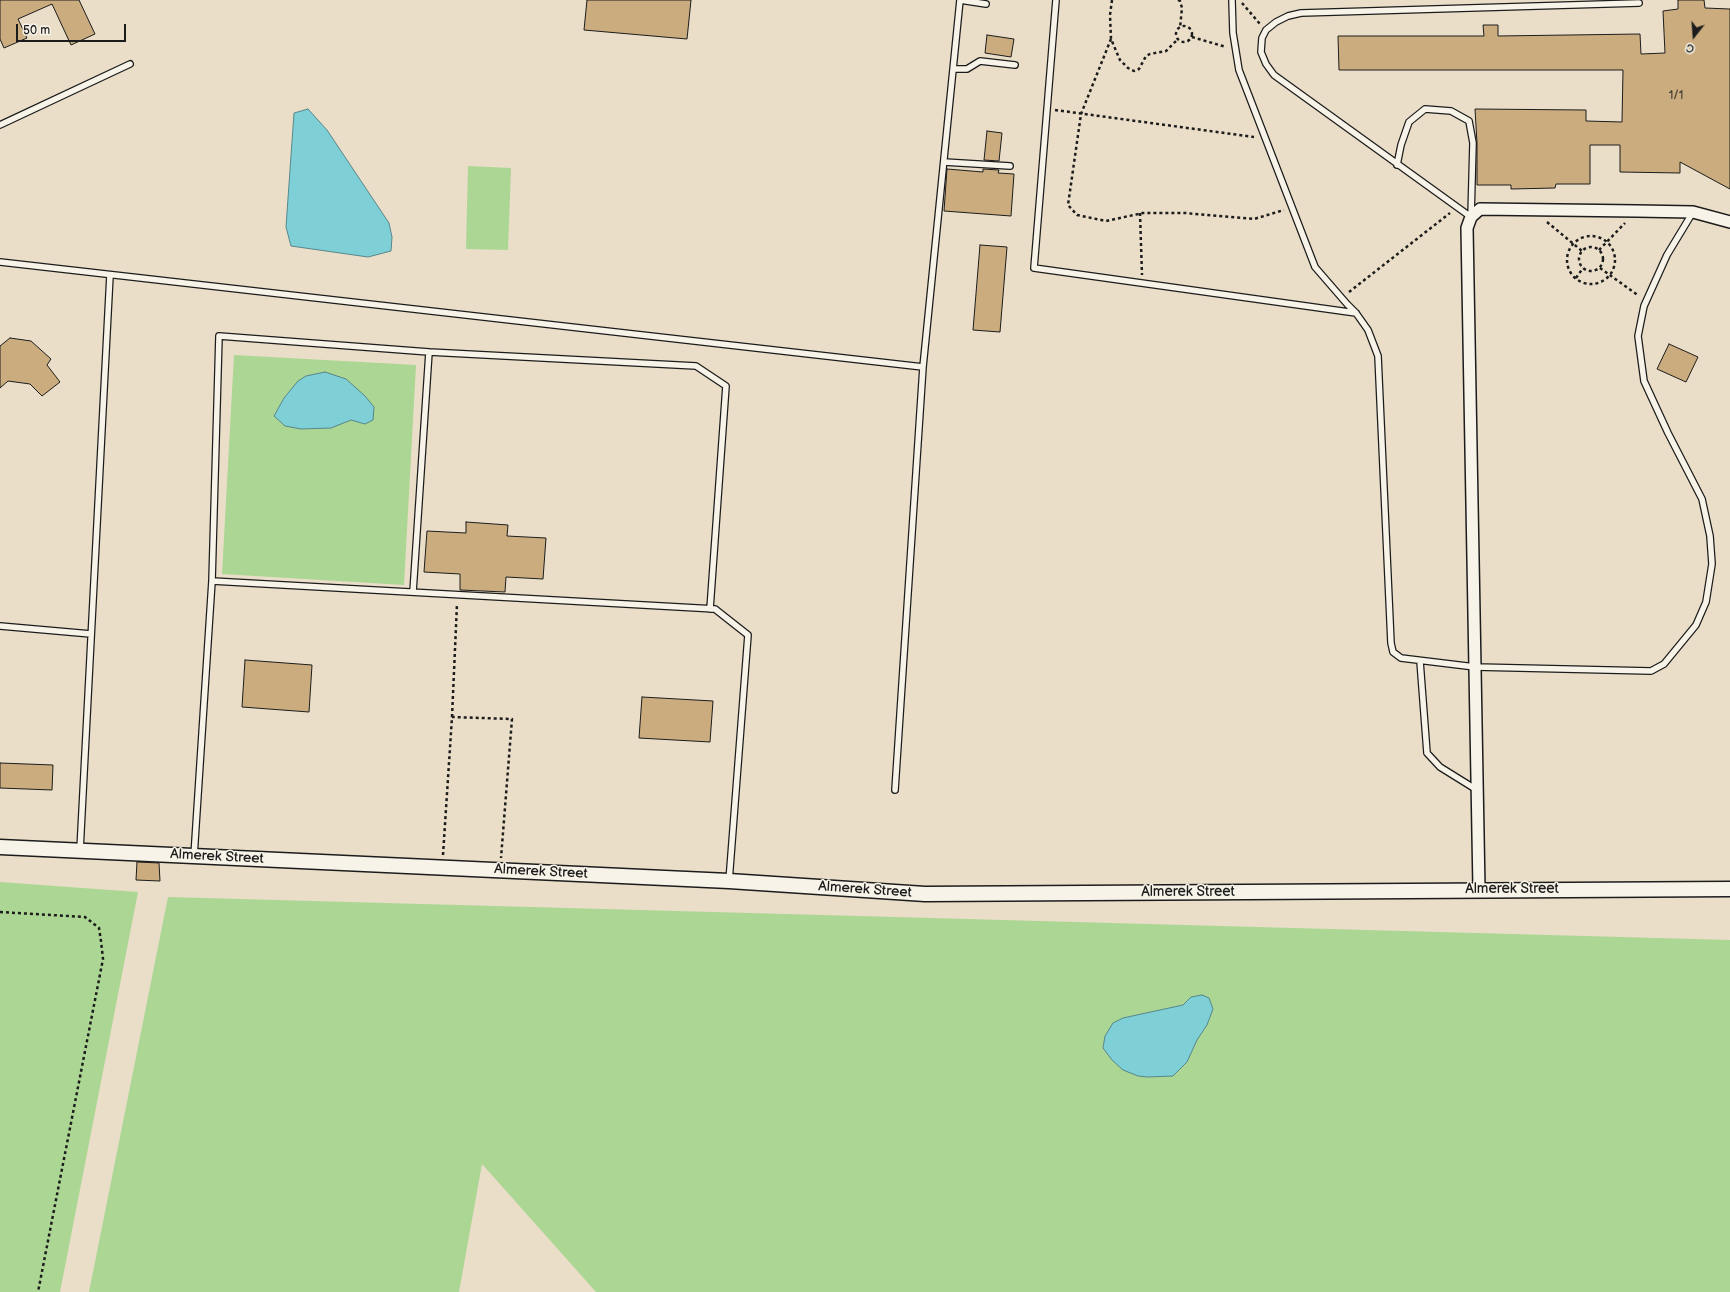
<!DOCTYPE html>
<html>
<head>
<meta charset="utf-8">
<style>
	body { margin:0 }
	#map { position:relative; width:1730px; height:1292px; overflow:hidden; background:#eadec8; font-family:"Balsamiq Sans",sans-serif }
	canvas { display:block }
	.north { position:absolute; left:1674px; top:16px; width:40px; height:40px; -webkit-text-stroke:3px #f7f3e8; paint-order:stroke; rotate:197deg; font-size:11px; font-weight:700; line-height:16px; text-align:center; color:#1c1c1c }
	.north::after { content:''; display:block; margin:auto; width:14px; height:18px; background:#1c1c1c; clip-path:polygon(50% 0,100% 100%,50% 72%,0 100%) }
	.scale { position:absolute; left:16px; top:24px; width:110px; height:18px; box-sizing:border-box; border:2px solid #1c1c1c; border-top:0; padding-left:5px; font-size:12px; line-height:14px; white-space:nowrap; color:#1c1c1c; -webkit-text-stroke:3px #f7f3e8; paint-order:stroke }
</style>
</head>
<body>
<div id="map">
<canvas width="1730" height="1292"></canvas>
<div class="north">С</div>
<div class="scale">50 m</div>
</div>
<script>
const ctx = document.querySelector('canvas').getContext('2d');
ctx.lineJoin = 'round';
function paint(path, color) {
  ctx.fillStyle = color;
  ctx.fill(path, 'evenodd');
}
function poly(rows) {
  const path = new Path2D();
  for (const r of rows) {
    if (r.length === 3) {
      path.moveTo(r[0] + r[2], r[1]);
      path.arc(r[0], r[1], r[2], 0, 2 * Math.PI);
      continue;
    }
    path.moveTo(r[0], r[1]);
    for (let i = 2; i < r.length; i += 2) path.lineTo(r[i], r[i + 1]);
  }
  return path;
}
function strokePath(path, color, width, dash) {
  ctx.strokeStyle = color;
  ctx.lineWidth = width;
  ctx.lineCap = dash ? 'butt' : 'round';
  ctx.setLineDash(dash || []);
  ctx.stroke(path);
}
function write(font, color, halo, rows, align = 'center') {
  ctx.font = font + ' "Balsamiq Sans",sans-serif';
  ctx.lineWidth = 3;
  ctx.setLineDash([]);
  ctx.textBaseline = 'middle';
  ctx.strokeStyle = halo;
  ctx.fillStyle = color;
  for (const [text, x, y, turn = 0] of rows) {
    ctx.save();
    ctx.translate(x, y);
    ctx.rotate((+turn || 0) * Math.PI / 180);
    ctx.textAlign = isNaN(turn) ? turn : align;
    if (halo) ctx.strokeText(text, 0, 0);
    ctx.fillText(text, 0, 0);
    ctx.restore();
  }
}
paint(poly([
	[468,166,511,168,508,250,466,249],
	[234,355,416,365,404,585,222,574],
	[0,882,138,892,60,1292,0,1292],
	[168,897,1730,940,1730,1292,596,1292,482,1164,459,1292,89,1292]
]), '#acd694');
const water = poly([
	[308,109,327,130,389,223,392,237,391,251,368,257,291,246,286,227,294,113,308,109],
	[325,372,346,379,365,396,374,407,373,420,365,424,351,420,331,428,301,429,285,426,274,416,284,398,298,381,306,376,325,372],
	[1202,995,1209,998,1213,1009,1207,1025,1197,1040,1187,1062,1173,1076,1148,1077,1138,1076,1123,1070,1112,1060,1103,1048,1105,1036,1113,1023,1123,1018,1183,1005,1191,997,1202,995]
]);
paint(water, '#7ecfd6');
strokePath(water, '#57878c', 1);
const building = poly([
	[0,0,79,0,95,34,71,45,52,4,18,19,27,38,4,48,0,39,0,0],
	[587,0,691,0,687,39,584,30,587,0],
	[1678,0,1704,0,1705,8,1730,9,1730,189,1680,162,1680,173,1620,172,1620,145,1590,145,1590,184,1556,184,1555,188,1511,189,1511,185,1477,185,1477,143,1475,109,1586,110,1586,121,1622,122,1623,70,1339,70,1338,36,1484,36,1483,25,1498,25,1498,36,1640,34,1641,54,1665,53,1663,11,1678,9,1678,0],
	[987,35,1014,39,1011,57,985,53,987,35],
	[987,131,1002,133,999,161,984,160,987,131],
	[947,169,983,172,983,169,999,170,998,173,1014,174,1011,216,944,211,947,169],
	[980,245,1007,247,1000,332,973,330,980,245],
	[10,338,31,341,51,359,47,365,60,382,42,396,30,384,8,381,0,388,0,346,10,338],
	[1669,344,1698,357,1686,382,1657,369,1669,344],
	[466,522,508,525,507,536,546,538,543,579,506,577,505,592,460,590,460,574,424,572,427,531,466,533,466,522],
	[245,660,312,665,309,712,242,707,245,660],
	[642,697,713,701,710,742,639,738,642,697],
	[0,763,53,765,52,790,0,788,0,763],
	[137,862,159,863,160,881,136,880,137,862]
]);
paint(building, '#caac7f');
strokePath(building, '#1c1c1c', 1);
const service = poly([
	[960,0,986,4],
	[1056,0,1034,268,1356,313],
	[1232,0,1233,33,1239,70,1315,267,1347,304,1356,313,1368,330,1378,356,1391,643,1393,652,1401,658,1475,667,1651,671,1664,664,1696,625,1706,602,1712,564,1710,536,1702,499,1668,433,1644,381,1638,336,1644,306,1667,255,1693,212],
	[953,69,967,69,980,61,1015,65],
	[0,125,130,64],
	[944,162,1010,166],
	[1397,165,1401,145,1409,122,1425,109,1451,111,1469,121,1473,143,1471,217],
	[1471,217,1274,75,1266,64,1261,52,1262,38,1266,30,1276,22,1288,16,1301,13,1639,3],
	[0,262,923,367,895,790],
	[429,352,696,366,726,386,710,609],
	[923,367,960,0],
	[212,581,219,336,429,352,413,592],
	[0,626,91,634],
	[1420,661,1427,753,1440,767,1477,790],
	[80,850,110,275],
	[194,856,212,581,715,609,748,635,729,881]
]);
const minor = poly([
	[1479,889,1467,228,1471,217,1480,209,1637,211,1693,212,1730,222]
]);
const tertiary = poly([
	[0,847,729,881,925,894,1730,889]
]);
strokePath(service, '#1c1c1c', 8);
strokePath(minor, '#1c1c1c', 14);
strokePath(tertiary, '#1c1c1c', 17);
strokePath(poly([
	[1112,0,1110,15,1111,39,1120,60,1128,68,1134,71,1139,69,1146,56,1150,54,1166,51,1178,39],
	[1178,0,1180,1,1182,8,1180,28],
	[1242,3,1260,24],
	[1184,34,8],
	[1192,37,1226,47],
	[1111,39,1081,114,1068,205,1077,215,1106,221,1143,213,1185,213,1254,219,1284,210],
	[1055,110,1254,137],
	[1140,213,1142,275],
	[1547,222,1582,251],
	[1591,260,24],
	[1591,259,12],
	[1599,250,1625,223],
	[1600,268,1639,296],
	[1576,278,1583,268],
	[1349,292,1450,213],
	[452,717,457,604],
	[443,855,452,717,512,719,501,858],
	[0,912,85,917,99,928,101,941,103,959,38,1292]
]), '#1c1c1c', 2.5, [3, 3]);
strokePath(service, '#f7f3e8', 5.5);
strokePath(minor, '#f7f3e8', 11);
strokePath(tertiary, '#f7f3e8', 14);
write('12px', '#484035', null, [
	["1/1",1676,96]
]);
write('14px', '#1c1c1c', '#f7f3e8', [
	["Almerek Street",217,857,3],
	["Almerek Street",541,872,3],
	["Almerek Street",1512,889],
	["Almerek Street",865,890,4],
	["Almerek Street",1188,892]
]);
</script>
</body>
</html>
